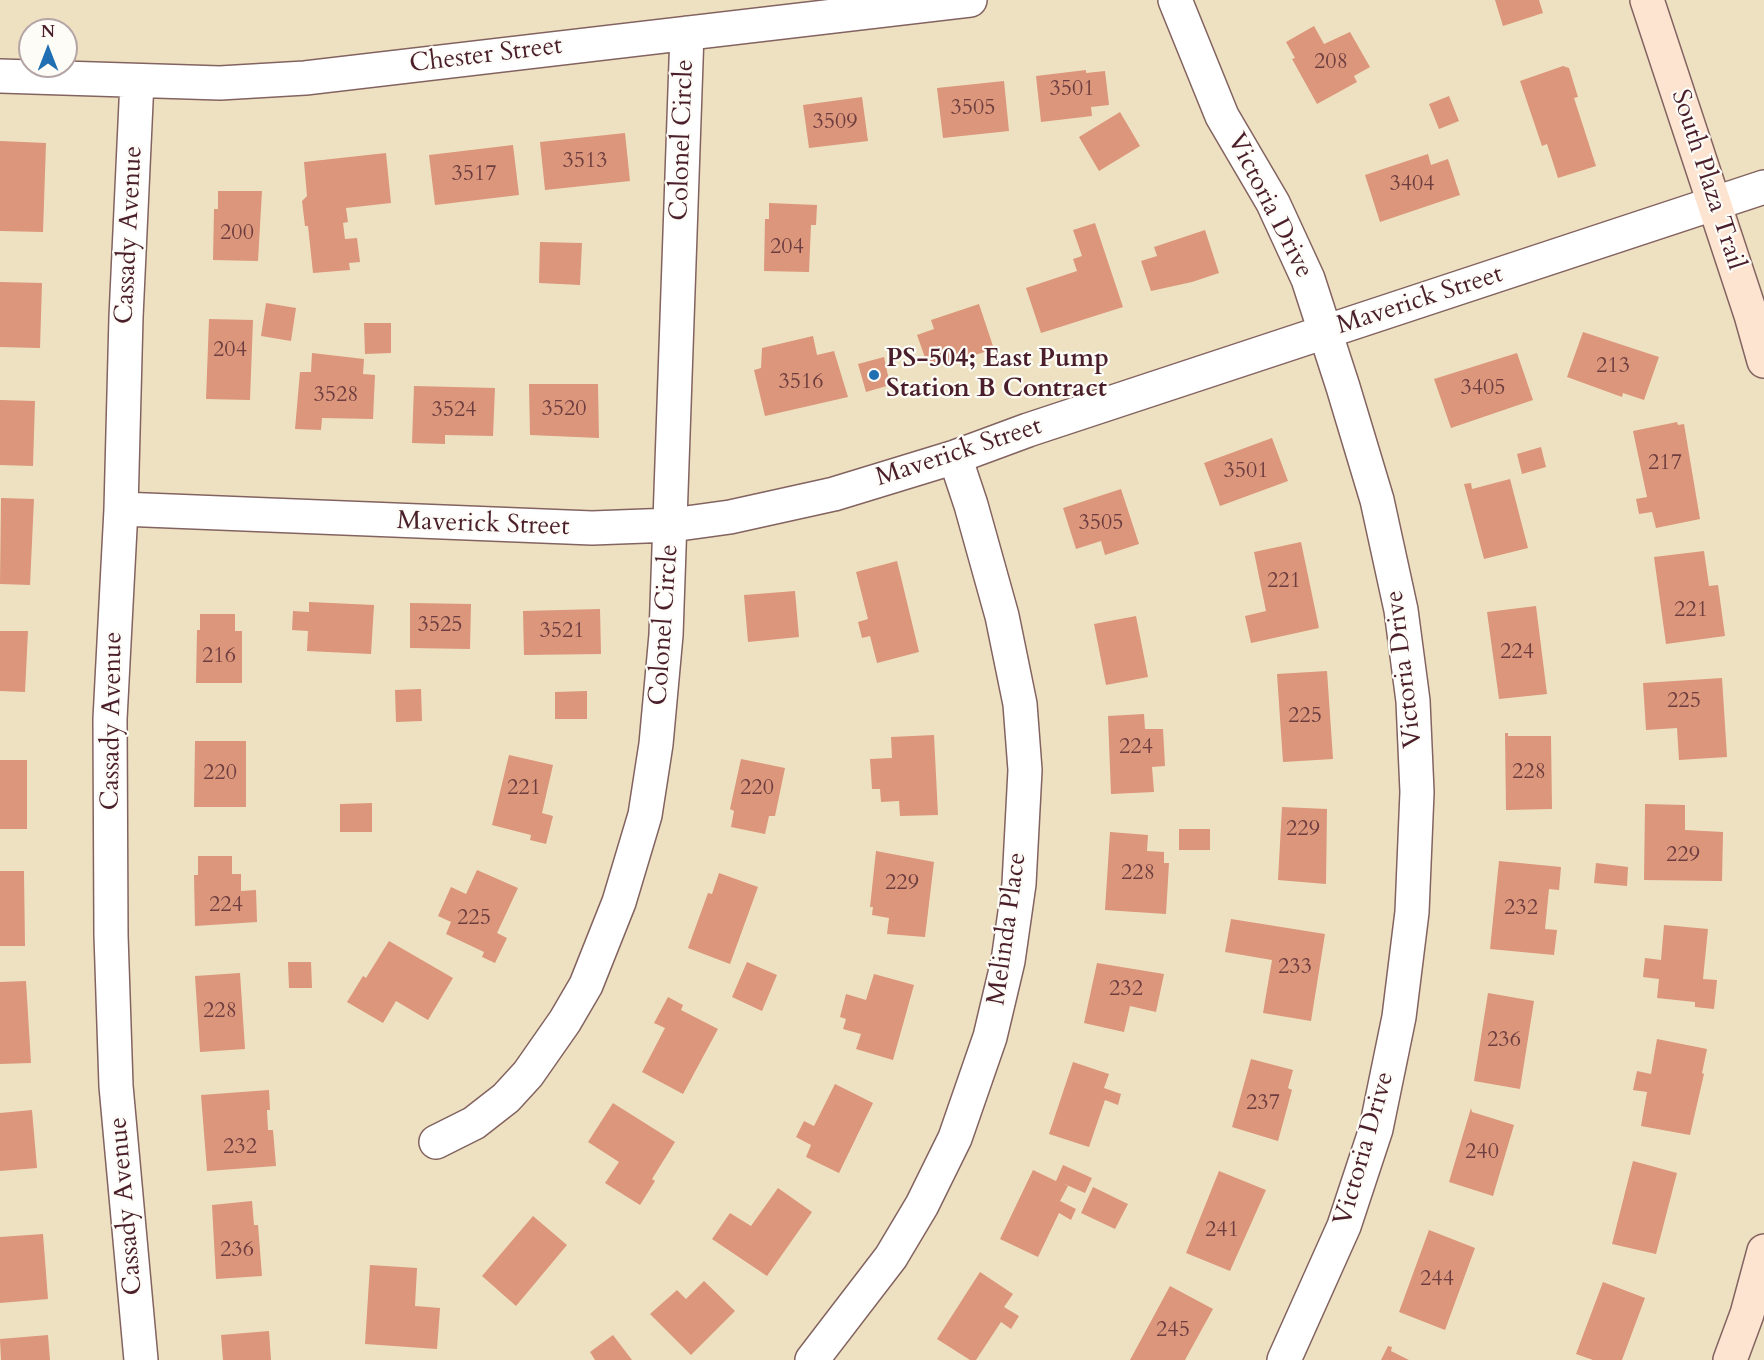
<!DOCTYPE html>
<html>
<head>
<meta charset="utf-8">
<style>
	body { margin:0 }
	#map { position:relative; width:1764px; height:1360px; overflow:hidden; background:#eee1c1; font-family:Cardo,serif }
	canvas { display:block }
	.north { position:absolute; left:18px; top:18px; width:60px; height:60px; box-sizing:border-box; background:#fdfcf7; border:2px solid #b5a4a5; border-radius:50%; rotate:0deg; font-size:16px; font-weight:700; line-height:24px; text-align:center; color:#4a1f2b }
	.north::after { content:''; display:block; margin:auto; width:21px; height:27px; background:#1f6fb2; clip-path:polygon(50% 0,100% 100%,50% 72%,0 100%) }
</style>
</head>
<body>
<div id="map">
<canvas width="1764" height="1360"></canvas>
<div class="north">N</div>
</div>
<script>
const ctx = document.querySelector('canvas').getContext('2d');
ctx.lineJoin = 'round';
function paint(path, color) {
  ctx.fillStyle = color;
  ctx.fill(path, 'evenodd');
}
function poly(rows) {
  const path = new Path2D();
  for (const r of rows) {
    path.moveTo(r[0], r[1]);
    for (let i = 2; i < r.length; i += 2) path.lineTo(r[i], r[i + 1]);
  }
  return path;
}
function strokePath(path, color, width, dash) {
  ctx.strokeStyle = color;
  ctx.lineWidth = width;
  ctx.lineCap = dash ? 'butt' : 'round';
  ctx.setLineDash(dash || []);
  ctx.stroke(path);
}
function write(font, color, halo, rows, align = 'center') {
  ctx.font = font + ' Cardo,serif';
  ctx.lineWidth = 4.5;
  ctx.setLineDash([]);
  ctx.textBaseline = 'middle';
  ctx.strokeStyle = halo;
  ctx.fillStyle = color;
  for (const [text, x, y, turn = 0] of rows) {
    ctx.save();
    ctx.translate(x, y);
    ctx.rotate((+turn || 0) * Math.PI / 180);
    ctx.textAlign = isNaN(turn) ? turn : align;
    if (halo) ctx.strokeText(text, 0, 0);
    ctx.fillText(text, 0, 0);
    ctx.restore();
  }
}
paint(poly([
	[1495,0,1539,0,1543,13,1503,26],
	[1314,26,1324,44,1350,32,1370,67,1354,76,1357,82,1317,104,1292,59,1295,58,1286,42],
	[1563,66,1569,68,1578,97,1574,98,1596,166,1558,178,1547,144,1542,146,1520,81],
	[1086,70,1086,73,1105,71,1109,105,1091,107,1092,116,1041,122,1036,76],
	[1004,81,1009,131,943,138,937,88],
	[1449,96,1459,121,1439,129,1429,104],
	[862,97,868,141,809,148,803,105],
	[1120,112,1140,146,1099,171,1079,137],
	[625,133,630,181,545,190,540,142],
	[0,141,46,143,43,232,0,231],
	[513,145,519,195,435,205,429,155],
	[386,153,391,203,346,208,348,222,343,223,345,239,357,238,360,262,349,263,350,270,313,273,308,226,305,226,302,201,307,196,304,162],
	[1428,154,1431,165,1448,159,1460,195,1380,222,1365,175],
	[218,191,262,191,258,261,213,260,214,209,218,209],
	[769,203,817,205,816,225,811,225,809,272,764,271,765,219,769,219],
	[1095,223,1123,307,1041,333,1026,288,1077,271,1073,259,1082,256,1073,230],
	[1205,230,1219,273,1192,282,1151,291,1141,261,1157,256,1154,247],
	[540,242,582,243,580,285,539,283],
	[0,282,42,283,40,348,0,347],
	[266,303,296,308,291,341,261,336],
	[979,304,994,349,959,360,928,366,917,335,934,329,931,320],
	[209,319,253,320,250,400,206,399],
	[364,323,391,323,391,353,365,354],
	[1583,332,1659,357,1644,400,1623,393,1622,397,1567,377],
	[813,336,817,355,834,351,848,397,765,416,754,370,761,368,762,348],
	[312,353,364,359,363,374,375,375,373,419,322,418,321,430,295,429,300,372,311,372],
	[1517,353,1533,400,1451,428,1434,379],
	[884,357,890,385,866,392,858,364],
	[529,384,598,384,599,438,530,435],
	[414,386,495,388,493,436,445,435,445,444,412,443],
	[0,400,35,401,33,466,0,465],
	[1677,422,1678,425,1684,424,1700,519,1656,528,1652,512,1639,514,1636,499,1647,497,1633,431],
	[1272,438,1288,481,1220,506,1204,463],
	[1541,447,1546,467,1522,474,1517,454],
	[1510,479,1528,548,1484,559,1464,484,1471,483,1472,489],
	[1121,489,1139,544,1105,555,1101,541,1076,549,1063,508],
	[1,498,34,499,30,585,0,584],
	[1301,542,1319,628,1251,643,1245,616,1266,611,1254,552],
	[1704,551,1709,586,1718,585,1725,636,1666,644,1654,557],
	[897,561,919,652,877,663,870,636,862,638,858,622,868,619,856,572],
	[795,591,799,637,748,642,744,595],
	[309,602,374,605,371,654,307,651,308,631,292,630,293,611,309,612],
	[410,603,471,604,470,649,410,648],
	[1536,606,1547,694,1499,699,1487,612],
	[600,609,601,654,524,655,523,611],
	[200,614,235,614,235,631,242,631,242,683,196,683,197,630,200,630],
	[1136,616,1148,677,1106,685,1094,624],
	[0,631,28,631,25,692,0,691],
	[1327,671,1333,759,1283,762,1277,674],
	[1722,678,1727,757,1679,760,1677,728,1646,730,1643,683],
	[421,689,422,721,396,722,395,690],
	[587,691,587,719,555,719,555,692],
	[1144,714,1145,729,1163,729,1165,766,1152,767,1154,792,1111,794,1108,716],
	[1505,733,1508,733,1508,736,1551,736,1552,809,1506,810],
	[934,735,938,815,900,816,899,801,881,802,880,789,872,789,870,759,892,758,891,737],
	[195,741,246,741,246,807,194,807],
	[509,755,553,765,542,813,553,816,546,844,530,840,531,835,492,825],
	[741,759,785,768,775,816,769,816,765,834,731,827,734,811,730,809],
	[0,760,27,760,27,829,0,829],
	[372,803,372,832,340,832,340,804],
	[1645,804,1685,805,1685,830,1723,832,1722,881,1644,880],
	[1282,807,1327,809,1326,884,1278,880],
	[1179,829,1210,829,1210,850,1179,850],
	[1110,832,1148,835,1147,851,1164,852,1164,863,1169,863,1166,914,1105,910],
	[876,851,934,862,925,937,887,934,889,918,872,915,873,907,870,907],
	[198,856,232,856,232,874,241,874,241,891,256,890,257,922,195,926,194,875,198,875],
	[1499,861,1561,867,1559,890,1549,889,1545,929,1557,930,1554,955,1490,949],
	[1596,863,1628,867,1627,886,1594,883],
	[477,870,518,888,497,933,507,938,495,963,482,957,484,952,446,934,451,922,438,916,451,887,466,894],
	[0,871,24,871,25,946,0,946],
	[719,873,758,887,730,964,688,948,708,893,712,894],
	[1231,919,1325,934,1311,1021,1263,1013,1272,960,1225,952],
	[1664,925,1708,929,1703,979,1717,980,1714,1009,1695,1007,1695,1002,1657,998,1659,979,1643,977,1645,958,1661,960],
	[389,941,453,978,428,1020,396,1001,383,1023,347,1002,363,976,366,978],
	[288,962,311,962,312,988,289,988],
	[747,962,777,975,762,1011,732,997],
	[1097,963,1164,974,1156,1012,1130,1006,1124,1032,1084,1023],
	[240,973,245,1049,200,1052,195,976],
	[874,974,914,985,893,1060,856,1049,861,1034,843,1029,846,1019,840,1017,846,994,866,1000],
	[26,981,31,1063,0,1064,0,982],
	[1488,993,1534,1001,1520,1089,1474,1081],
	[668,997,683,1005,681,1010,718,1029,683,1094,642,1072,665,1028,654,1023],
	[1657,1039,1707,1049,1702,1073,1704,1074,1690,1135,1641,1126,1647,1092,1633,1090,1637,1071,1651,1074],
	[1251,1059,1293,1070,1288,1088,1292,1090,1278,1141,1232,1127],
	[1073,1062,1109,1074,1104,1088,1121,1094,1118,1105,1105,1100,1089,1147,1049,1134],
	[835,1084,873,1103,839,1173,806,1157,811,1145,796,1137,804,1121,814,1126],
	[269,1090,270,1110,267,1110,268,1130,273,1130,276,1166,207,1171,201,1095],
	[613,1103,675,1142,652,1179,655,1181,640,1205,605,1183,619,1162,588,1142],
	[1471,1108,1472,1112,1514,1125,1493,1196,1449,1182],
	[32,1110,37,1168,0,1171,0,1113],
	[1633,1161,1677,1173,1656,1254,1612,1244],
	[1063,1165,1092,1178,1085,1193,1062,1183,1068,1186,1060,1201,1076,1209,1071,1220,1059,1213,1038,1257,1000,1239,1033,1170,1056,1181],
	[1219,1171,1266,1190,1230,1271,1186,1253],
	[1093,1187,1128,1204,1115,1229,1081,1213],
	[778,1188,812,1212,767,1276,712,1239,730,1213,751,1226],
	[252,1201,254,1225,258,1225,262,1276,216,1279,212,1205],
	[533,1216,567,1245,516,1306,482,1276],
	[1429,1230,1475,1248,1445,1330,1399,1312],
	[43,1234,48,1299,0,1303,0,1237],
	[370,1265,417,1268,415,1306,440,1308,437,1349,365,1344],
	[980,1272,1013,1294,1004,1307,1019,1316,1011,1329,1001,1322,976,1360,970,1360,937,1339],
	[704,1281,735,1311,691,1355,650,1314,677,1290,686,1299],
	[1603,1282,1645,1298,1622,1360,1593,1360,1576,1354],
	[1170,1286,1213,1309,1185,1360,1130,1360],
	[269,1331,271,1360,223,1360,221,1335],
	[48,1335,50,1360,1,1360,0,1339],
	[613,1335,632,1360,595,1360,590,1352],
	[1388,1346,1392,1347,1391,1351,1409,1360,1381,1360]
]), '#db967b');
const street = poly([
	[1175,0,1222,116,1273,203,1308,279,1343,387,1377,500,1401,610,1413,701,1417,792,1412,912,1399,1017,1376,1129,1344,1226,1284,1360],
	[0,76,220,83,305,78,970,0],
	[137,81,126,317,121,509,110,719,111,935,116,1086,141,1360],
	[121,509,592,528,672,525,730,517,834,494,955,457,1028,430,1764,187],
	[436,1142,474,1123,506,1098,528,1074,565,1021,586,985,619,902,645,815,656,744,666,635,687,33],
	[812,1360,891,1257,922,1205,955,1138,990,1037,1008,961,1019,884,1025,770,1020,704,1002,616,971,505,955,457]
]);
const secondary = poly([
	[1647,0,1751,315,1764,361],
	[1730,1360,1747,1314,1764,1251]
]);
strokePath(street, '#836360', 36);
strokePath(secondary, '#836360', 36);
strokePath(street, '#fff', 33);
strokePath(secondary, '#fde4d1', 33);
for (const [x, y, r, color] of [
	[874,375,6,"#1f6fb2"]
]) {
  const dot = new Path2D();
  dot.arc(x, y, r, 0, 2 * Math.PI);
  ctx.fillStyle = color;
  ctx.fill(dot);
  strokePath(dot, '#fdfcf7', 2);
}
write('22px', '#6e3d3f', null, [
	["208",1331,63],
	["3501",1072,90],
	["3505",973,109],
	["3509",835,123],
	["3513",585,162],
	["3517",474,175],
	["3404",1412,185],
	["200",237,234],
	["204",787,248],
	["204",230,351],
	["213",1613,367],
	["3516",801,383],
	["3405",1483,389],
	["3528",336,396],
	["3520",564,410],
	["3524",454,411],
	["217",1665,464],
	["3501",1246,472],
	["3505",1101,524],
	["221",1284,582],
	["221",1691,611],
	["3525",440,626],
	["3521",562,632],
	["224",1517,653],
	["216",219,657],
	["225",1684,702],
	["225",1305,717],
	["224",1136,748],
	["228",1529,773],
	["220",220,774],
	["221",524,789],
	["220",757,789],
	["229",1303,830],
	["229",1683,856],
	["228",1138,874],
	["229",902,884],
	["224",226,906],
	["232",1521,909],
	["225",474,919],
	["233",1295,968],
	["232",1126,990],
	["228",220,1012],
	["236",1504,1041],
	["237",1263,1104],
	["232",240,1148],
	["240",1482,1153],
	["241",1222,1231],
	["236",237,1251],
	["244",1437,1280],
	["245",1173,1331]
]);
write('26px', '#4a1f2b', '#fdfcf7', [
	["Chester Street",486,56,-7],
	["Colonel Circle",683,140,-88],
	["South Plaza Trail",1707,180,72],
	["Victoria Drive",1269,206,63],
	["Cassady Avenue",130,235,-87],
	["Maverick Street",1420,301,-18],
	["Maverick Street",959,453,-18],
	["Maverick Street",483,525,2],
	["Colonel Circle",665,625,-86],
	["Victoria Drive",1405,669,-97],
	["Cassady Avenue",113,721,-89],
	["Melinda Place",1008,929,-82],
	["Victoria Drive",1365,1149,-74],
	["Cassady Avenue",127,1206,-95]
]);
write('bold 26px', '#4a1f2b', '#fdfcf7', [
	["PS-504; East Pump",886,360],
	["Station B Contract",886,390]
], 'left');
</script>
</body>
</html>
